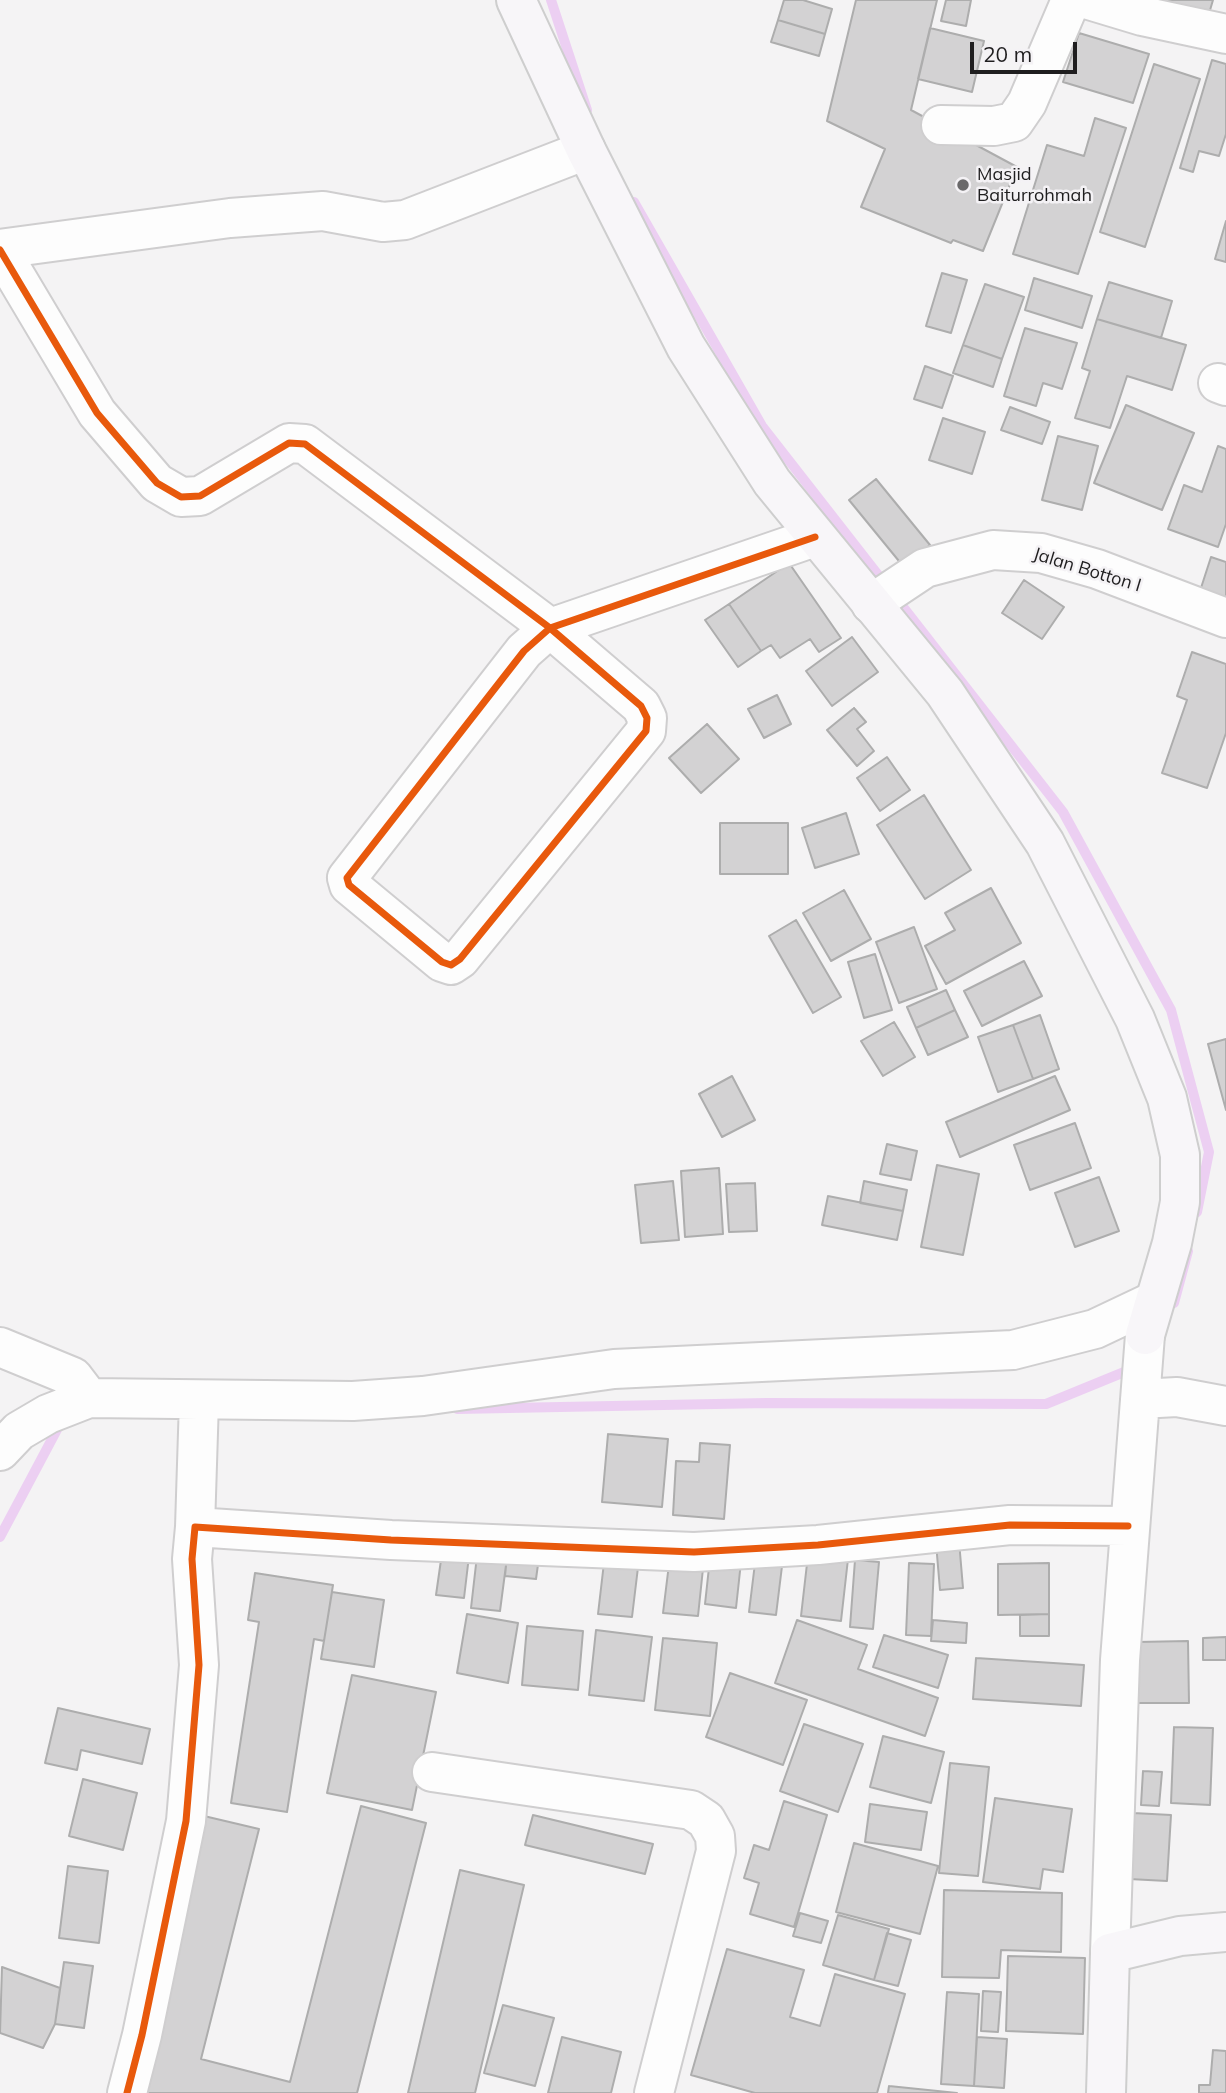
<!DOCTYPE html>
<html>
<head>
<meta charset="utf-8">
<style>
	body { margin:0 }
	#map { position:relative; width:1226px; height:2093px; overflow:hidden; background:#f4f3f4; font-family:Mulish,sans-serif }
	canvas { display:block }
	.scale { position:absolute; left:970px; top:42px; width:107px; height:32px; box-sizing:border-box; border:4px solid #1f1e1f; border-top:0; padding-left:9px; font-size:21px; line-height:24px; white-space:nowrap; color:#1f1e1f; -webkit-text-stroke:5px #f4f2f5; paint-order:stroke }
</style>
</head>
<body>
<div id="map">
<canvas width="1226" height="2093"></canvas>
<div class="scale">20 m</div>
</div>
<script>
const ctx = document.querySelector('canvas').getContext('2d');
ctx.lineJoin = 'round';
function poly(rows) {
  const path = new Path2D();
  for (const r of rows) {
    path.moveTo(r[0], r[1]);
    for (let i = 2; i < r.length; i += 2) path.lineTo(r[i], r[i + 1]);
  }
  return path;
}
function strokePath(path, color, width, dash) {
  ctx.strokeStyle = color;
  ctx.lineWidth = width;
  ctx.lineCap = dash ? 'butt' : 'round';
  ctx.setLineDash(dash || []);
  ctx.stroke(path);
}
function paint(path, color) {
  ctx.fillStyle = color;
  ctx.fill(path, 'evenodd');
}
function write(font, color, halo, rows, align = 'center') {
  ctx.font = font + ' Mulish,sans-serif';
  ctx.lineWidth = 5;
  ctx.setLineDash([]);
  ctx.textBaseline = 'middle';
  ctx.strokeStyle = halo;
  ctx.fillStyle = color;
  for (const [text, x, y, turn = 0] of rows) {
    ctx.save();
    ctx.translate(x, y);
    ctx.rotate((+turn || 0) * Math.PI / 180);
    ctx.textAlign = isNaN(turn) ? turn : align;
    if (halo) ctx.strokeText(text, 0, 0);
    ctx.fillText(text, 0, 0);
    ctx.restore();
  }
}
strokePath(poly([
	[551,0,587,110],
	[634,202,762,426,1063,812,1171,1010,1209,1152,1197,1212],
	[1174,1303,1188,1251],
	[457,1409,767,1403,1046,1404,1134,1368],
	[0,1537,60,1424,65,1423]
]), '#eccff2', 10);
const building = poly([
	[784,0,803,0,832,9,825,34,778,20,784,0],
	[856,0,937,0,911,110,1017,167,983,251,953,240,951,243,861,207,885,149,827,121,856,0],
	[946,0,971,0,966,26,941,21,946,0],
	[1168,0,1213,0,1208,17,1167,4,1168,0],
	[778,20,825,34,819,56,771,42,778,20],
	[930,28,984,41,972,92,918,79,930,28],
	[1079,33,1149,54,1133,103,1063,82,1079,33],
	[1212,60,1226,64,1226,134,1219,156,1199,151,1193,172,1180,168,1212,60],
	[1154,64,1200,79,1145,247,1100,232,1154,64],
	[1095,118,1126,128,1078,274,1013,254,1047,145,1084,156,1095,118],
	[1226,221,1226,262,1215,259,1226,221],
	[942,273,967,280,951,333,926,326,942,273],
	[1034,278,1092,296,1082,328,1025,310,1034,278],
	[1109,282,1172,301,1161,338,1097,319,1109,282],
	[985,284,1024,297,1002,359,963,345,985,284],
	[1097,319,1186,345,1172,390,1127,376,1110,428,1075,418,1090,371,1082,368,1097,319],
	[1025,328,1077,343,1062,389,1043,383,1036,406,1004,396,1025,328],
	[963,345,1002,359,993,387,953,373,963,345],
	[925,366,953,376,942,408,914,399,925,366],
	[1126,405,1194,433,1162,510,1094,483,1126,405],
	[1010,407,1050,422,1042,444,1001,430,1010,407],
	[943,418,985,432,972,474,929,460,943,418],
	[1058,436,1098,446,1082,510,1042,500,1058,436],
	[1218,446,1226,449,1226,524,1218,547,1168,529,1184,485,1202,492,1218,446],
	[876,479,930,545,903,566,849,500,876,479],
	[1211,557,1226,562,1226,599,1200,591,1211,557],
	[789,563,841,638,819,652,810,639,780,658,771,645,761,651,729,604,789,563],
	[1024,580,1064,607,1042,639,1002,613,1024,580],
	[729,604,761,651,738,667,705,620,729,604],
	[852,637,878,672,832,706,806,671,852,637],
	[1192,652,1226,664,1226,733,1207,788,1162,773,1187,700,1177,696,1192,652],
	[777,695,791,724,764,738,748,709,777,695],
	[854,708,866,722,857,729,874,751,857,766,827,730,854,708],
	[707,724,739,759,701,793,669,758,707,724],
	[887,757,910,790,880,811,857,778,887,757],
	[924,795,971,870,925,899,877,825,924,795],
	[846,813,859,854,815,868,802,828,846,813],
	[720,823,788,823,788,874,720,874,720,823],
	[991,888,1021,943,946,984,925,946,955,930,945,913,991,888],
	[844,890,871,939,831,961,803,913,844,890],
	[796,920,841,997,813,1013,769,936,796,920],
	[914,927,937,989,899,1003,876,942,914,927],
	[875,954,892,1010,864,1018,848,962,875,954],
	[1024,961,1042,996,982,1026,964,991,1024,961],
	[946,990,955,1010,916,1028,907,1007,946,990],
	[955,1010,968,1037,928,1055,916,1028,955,1010],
	[1040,1015,1059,1069,1033,1079,1013,1025,1040,1015],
	[894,1022,915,1057,883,1076,861,1041,894,1022],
	[1013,1025,1033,1079,998,1092,978,1037,1013,1025],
	[1226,1039,1226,1110,1208,1044,1226,1039],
	[732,1076,755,1120,722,1137,699,1094,732,1076],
	[1055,1076,1070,1110,960,1157,946,1122,1055,1076],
	[1075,1123,1091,1168,1030,1190,1014,1145,1075,1123],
	[887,1144,917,1151,911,1180,880,1174,887,1144],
	[937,1165,979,1174,963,1255,921,1247,937,1165],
	[719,1168,723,1234,685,1237,681,1171,719,1168],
	[1099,1177,1119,1231,1075,1247,1055,1193,1099,1177],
	[673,1181,679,1240,641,1243,635,1185,673,1181],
	[864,1181,907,1190,903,1211,860,1203,864,1181],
	[755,1183,757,1231,729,1232,726,1184,755,1183],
	[828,1196,903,1211,897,1240,822,1225,828,1196],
	[608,1434,668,1439,662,1507,602,1502,608,1434],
	[700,1443,730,1445,724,1519,673,1515,676,1461,699,1462,700,1443],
	[959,1541,963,1588,940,1590,936,1543,959,1541],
	[508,1546,540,1550,536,1579,505,1576,508,1546],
	[478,1547,508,1550,500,1611,471,1608,478,1547],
	[442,1553,469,1556,464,1598,436,1595,442,1553],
	[605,1554,639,1559,632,1617,598,1614,605,1554],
	[756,1555,783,1558,776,1615,749,1612,756,1555],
	[808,1555,848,1559,841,1621,801,1616,808,1555],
	[670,1556,704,1559,698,1616,663,1613,670,1556],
	[710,1558,741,1562,736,1608,705,1604,710,1558],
	[855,1560,879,1562,873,1629,850,1627,855,1560],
	[909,1563,934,1564,931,1636,906,1635,909,1563],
	[1049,1563,1049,1614,998,1615,998,1564,1049,1563],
	[255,1573,333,1585,324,1641,314,1639,287,1812,231,1803,259,1622,248,1620,255,1573],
	[332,1592,384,1600,374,1667,321,1659,332,1592],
	[467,1614,518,1623,508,1683,457,1673,467,1614],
	[1049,1614,1049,1636,1020,1636,1020,1615,1049,1614],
	[797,1620,867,1645,858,1669,938,1698,925,1736,775,1683,797,1620],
	[933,1620,967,1623,966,1643,931,1641,933,1620],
	[527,1626,583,1631,578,1690,522,1685,527,1626],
	[596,1630,652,1637,644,1701,589,1695,596,1630],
	[884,1635,948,1655,938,1688,873,1667,884,1635],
	[1226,1637,1226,1660,1203,1660,1203,1638,1226,1637],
	[663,1638,717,1643,710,1716,655,1710,663,1638],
	[1188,1641,1189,1703,1138,1703,1137,1642,1188,1641],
	[976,1658,1084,1665,1081,1706,973,1699,976,1658],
	[730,1673,807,1700,783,1765,706,1737,730,1673],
	[352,1675,436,1692,412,1810,327,1793,352,1675],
	[58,1708,150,1729,142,1764,81,1750,77,1770,45,1763,58,1708],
	[804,1724,863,1744,838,1812,780,1791,804,1724],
	[1174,1727,1213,1728,1210,1805,1171,1803,1174,1727],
	[883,1736,944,1752,931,1803,870,1787,883,1736],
	[950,1763,989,1767,978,1876,939,1873,950,1763],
	[1143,1771,1162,1772,1159,1806,1141,1805,1143,1771],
	[83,1779,137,1793,123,1850,69,1836,83,1779],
	[995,1798,1072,1809,1063,1872,1043,1869,1040,1889,983,1882,995,1798],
	[784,1801,827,1815,794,1927,750,1914,759,1883,744,1878,754,1845,769,1850,784,1801],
	[870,1804,927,1812,921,1850,865,1842,870,1804],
	[361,1806,426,1823,357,2093,134,2093,204,1816,259,1829,201,2059,290,2082,361,1806],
	[1133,1813,1171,1815,1167,1881,1129,1879,1133,1813],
	[533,1815,653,1844,645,1874,525,1845,533,1815],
	[854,1843,938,1866,920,1934,836,1912,854,1843],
	[68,1866,108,1871,99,1943,59,1938,68,1866],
	[460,1870,524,1885,475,2093,408,2093,460,1870],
	[944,1890,1062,1893,1061,1952,1001,1950,999,1978,942,1977,944,1890],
	[800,1913,828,1921,821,1943,793,1936,800,1913],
	[838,1915,889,1929,874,1980,823,1965,838,1915],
	[887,1933,911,1940,898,1986,874,1980,887,1933],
	[727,1949,804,1970,790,2017,820,2026,835,1974,905,1994,877,2093,755,2093,691,2075,727,1949],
	[1008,1956,1085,1958,1083,2034,1006,2031,1008,1956],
	[64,1962,93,1966,84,2028,55,2024,64,1962],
	[2,1967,60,1988,55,2024,43,2048,0,2033,2,1967],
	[983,1991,1001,1992,998,2032,981,2031,983,1991],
	[947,1992,979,1994,974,2086,941,2084,947,1992],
	[503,2005,554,2018,535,2086,484,2073,503,2005],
	[562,2037,621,2052,611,2093,548,2093,562,2037],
	[977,2037,1007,2039,1004,2088,974,2086,977,2037],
	[1213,2050,1226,2051,1226,2093,1199,2093,1199,2085,1210,2085,1213,2050],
	[889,2086,957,2093,888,2093,889,2086]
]);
paint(building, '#d3d2d3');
strokePath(building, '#adadad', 2);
const minor = poly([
	[1089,0,1142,16,1226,34],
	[941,125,994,126,1014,122,1027,103,1071,0],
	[0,249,230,218,323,211,383,222,405,220,586,150],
	[0,250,97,413,157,483,181,497,200,496,289,443,305,444,550,628,641,706,647,718,646,731,460,959,451,965,442,962,349,885,347,878,524,651,550,628,815,537],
	[1218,383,1226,386],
	[871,604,925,568,993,550,1041,553,1097,569,1226,618],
	[0,1347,73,1377,89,1398],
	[1140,1399,1177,1397,1226,1406],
	[0,1451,19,1431,48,1414,89,1398,353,1401,423,1396,614,1369,1013,1350,1095,1329,1152,1302],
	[195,1527,199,1401],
	[432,1772,691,1810,706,1820,715,1836,716,1851,654,2093],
	[1110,1953,1120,1660,1145,1335],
	[127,2093,142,2035,186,1821,199,1665,192,1559,195,1527,391,1540,694,1552,818,1545,1010,1525,1128,1526]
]);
const major = poly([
	[516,0,586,150,686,347,772,482,945,693,1045,843,1135,1019,1167,1098,1180,1155,1180,1202,1172,1243,1145,1335],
	[1106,2093,1110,1953,1180,1936,1226,1932]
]);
strokePath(minor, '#cfcecf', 42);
strokePath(major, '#cecece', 42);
strokePath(minor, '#fdfdfd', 38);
strokePath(major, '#f8f6f9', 38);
strokePath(poly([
	[0,250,97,413,157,483,181,497,200,496,289,443,305,444,550,628,641,706,647,718,646,731,460,959,451,965,442,962,349,885,347,878,524,651,550,628,815,537],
	[127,2093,142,2035,186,1821,199,1665,192,1559,195,1527,391,1540,694,1552,818,1545,1010,1525,1128,1526]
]), '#e8590c', 7);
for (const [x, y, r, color] of [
	[963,185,7,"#6a696a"]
]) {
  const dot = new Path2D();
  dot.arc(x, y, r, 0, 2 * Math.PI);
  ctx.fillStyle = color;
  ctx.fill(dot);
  strokePath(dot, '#f4f2f5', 2.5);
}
write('18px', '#1f1e1f', '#f4f2f5', [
	["Masjid",977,175],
	["Baiturrohmah",977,196]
], 'left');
write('18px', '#1f1e1f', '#f4f2f5', [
	["Jalan Botton I",1087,570,17]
]);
</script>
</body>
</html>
